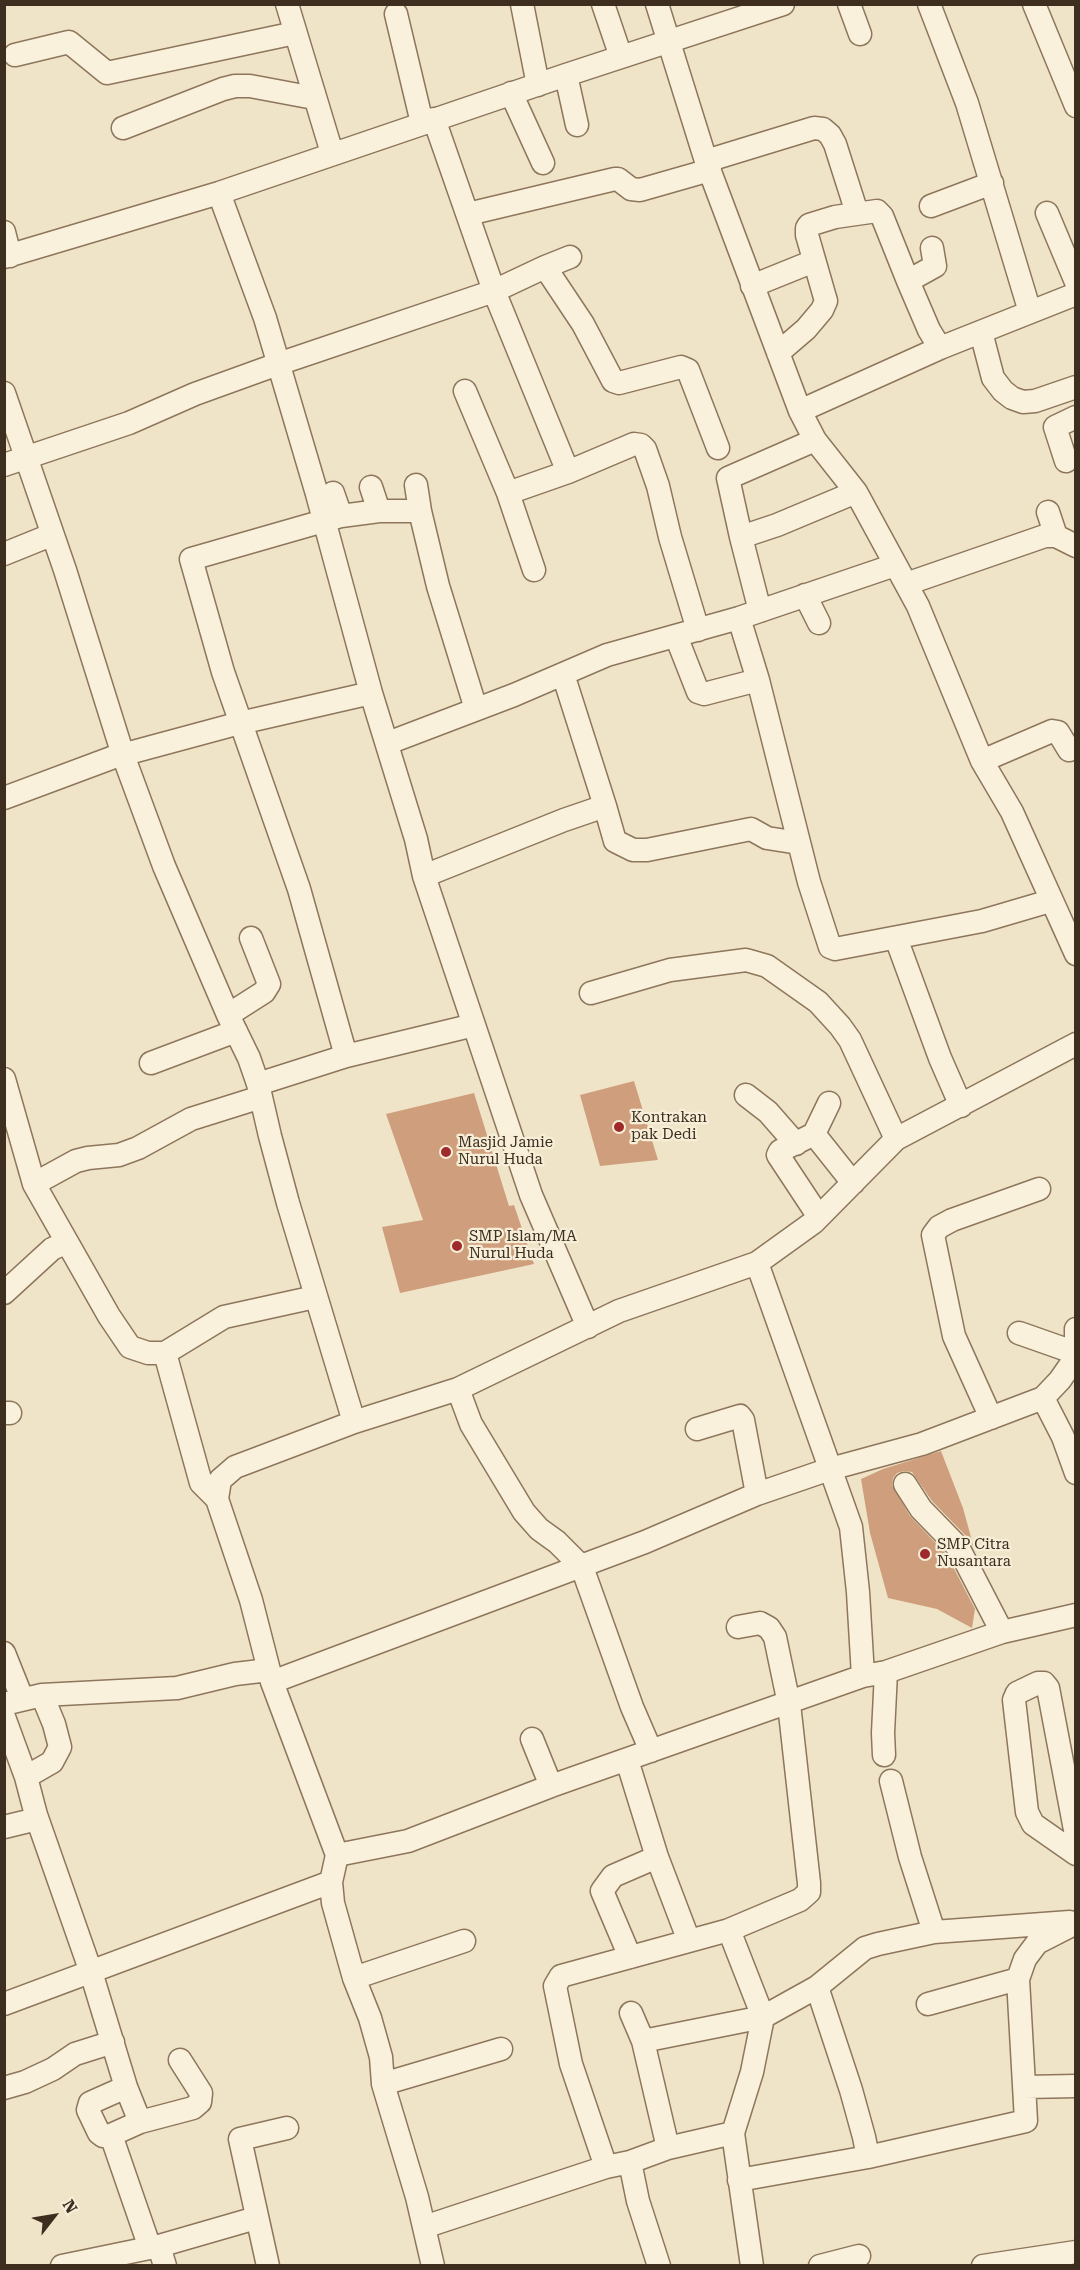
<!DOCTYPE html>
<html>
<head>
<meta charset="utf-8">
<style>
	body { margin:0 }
	#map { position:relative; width:1080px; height:2270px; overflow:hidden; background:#f0e4c8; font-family:"Roboto Serif",serif }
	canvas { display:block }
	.frame { position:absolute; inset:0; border:6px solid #3d2e20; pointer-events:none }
	.north { position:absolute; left:24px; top:2186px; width:60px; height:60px; -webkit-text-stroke:4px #f7eed8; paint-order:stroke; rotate:59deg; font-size:16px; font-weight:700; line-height:24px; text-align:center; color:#3d2e20 }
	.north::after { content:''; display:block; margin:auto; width:21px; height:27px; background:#3d2e20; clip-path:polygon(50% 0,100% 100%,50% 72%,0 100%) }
</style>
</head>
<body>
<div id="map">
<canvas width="1080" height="2270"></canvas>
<div class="frame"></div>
<div class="north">N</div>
</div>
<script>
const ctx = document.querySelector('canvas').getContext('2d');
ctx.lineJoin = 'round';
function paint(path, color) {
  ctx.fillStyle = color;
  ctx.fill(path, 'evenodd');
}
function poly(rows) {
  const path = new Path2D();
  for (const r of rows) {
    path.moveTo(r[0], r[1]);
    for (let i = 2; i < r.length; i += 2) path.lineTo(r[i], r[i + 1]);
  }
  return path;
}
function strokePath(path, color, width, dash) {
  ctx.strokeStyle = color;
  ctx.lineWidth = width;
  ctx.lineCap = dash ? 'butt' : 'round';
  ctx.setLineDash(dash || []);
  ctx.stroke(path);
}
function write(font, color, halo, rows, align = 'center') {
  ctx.font = font + ' "Roboto Serif",serif';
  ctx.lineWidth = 4.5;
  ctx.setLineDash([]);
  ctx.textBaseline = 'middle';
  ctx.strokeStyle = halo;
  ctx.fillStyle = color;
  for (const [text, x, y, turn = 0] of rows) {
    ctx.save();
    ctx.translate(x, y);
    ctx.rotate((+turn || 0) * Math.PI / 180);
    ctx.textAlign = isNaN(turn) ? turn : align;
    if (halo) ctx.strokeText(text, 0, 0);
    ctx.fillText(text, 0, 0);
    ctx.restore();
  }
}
paint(poly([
	[634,1081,658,1160,600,1166,580,1095],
	[474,1093,509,1206,514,1205,534,1264,400,1293,382,1227,423,1220,386,1114],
	[941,1451,963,1508,974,1548,968,1538,932,1501,912,1472,904,1471,897,1473,893,1478,892,1485,910,1516,947,1555,975,1609,972,1628,937,1609,888,1598,870,1533,861,1479,883,1469]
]), '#cf9f7d');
const minor = poly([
	[287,4,332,153],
	[522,4,538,85],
	[603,4,621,57],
	[657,4,706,161,800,411,815,440,856,492,918,606,982,761,1012,812,1076,954],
	[849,4,860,34],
	[929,4,967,103,1030,312],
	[1034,4,1076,106],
	[396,14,422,123],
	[15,55,69,42,107,73,295,33],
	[566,75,577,125],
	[511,93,543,163],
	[434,119,494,291,568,472],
	[123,128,223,89,235,86,250,86,314,98],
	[706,161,814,128,823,129,830,135,835,144,857,213],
	[219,193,265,318,317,494,371,693,416,839,424,876,531,1195,588,1327],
	[931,206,992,183],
	[1047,213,1076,282],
	[468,214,615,179,618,179,631,189,640,190,710,170],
	[4,232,10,256],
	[932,248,935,266,908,281,929,330,940,348],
	[4,257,219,193,566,75,783,4],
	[545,267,583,324,613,381,619,383,681,367,688,370,718,448],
	[752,286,814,261],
	[981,332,993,378,1003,391,1012,398,1023,402,1035,401,1076,387],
	[778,353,806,329,822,310,826,301,807,235,807,228,809,225,835,217,877,211,882,216,908,281],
	[465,391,508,493],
	[4,393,65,570,123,755,164,866,228,1015,249,1058,258,1084,270,1136,288,1203,354,1422],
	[800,411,940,348,1076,294],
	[815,440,728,478,741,537,777,525,856,492],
	[1066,461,1055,427,1076,417],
	[4,465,129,423,195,394,278,364,494,291,545,267,570,257],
	[416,485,420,511,438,586,476,709],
	[333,493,341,516],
	[379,511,420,511],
	[1048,512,1056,536],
	[741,537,760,611],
	[4,554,51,535],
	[534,570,508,493,568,472,634,444,641,445,645,449,658,486,670,537,698,630],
	[906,584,1045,536,1056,536,1076,546],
	[805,595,819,623],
	[739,618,758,680,809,882,830,947,835,949,982,921,1050,901],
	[676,636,698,692,704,694,758,680],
	[563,674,605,806],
	[388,743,514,695,607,655,739,618,895,565],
	[982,761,1052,731,1058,732,1069,750],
	[4,798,114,757,240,723,371,693],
	[424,876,564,820,605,806,615,841,633,850,647,850,751,829,767,838,799,843],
	[896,938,940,1058,961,1106],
	[591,993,670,970,746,960,767,966,818,1002,840,1026,850,1040,896,1139],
	[228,1015,264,992,269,984,251,938],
	[1076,1044,896,1139,814,1222,757,1263,619,1311,458,1389,354,1422,235,1467,220,1480,217,1499,251,1600,272,1682,337,1855,408,1841,551,1786,863,1676,886,1672,1002,1632,1076,1615],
	[346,1056,299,889,223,672,191,559,341,516,379,511,371,487],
	[151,1063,236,1031],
	[4,1079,34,1184,67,1242,52,1249,4,1293],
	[258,1084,346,1056,474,1025],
	[746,1095,768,1112,796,1144],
	[829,1103,814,1134,853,1183],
	[814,1134,780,1151,778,1155,819,1217],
	[34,1184,76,1161,88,1158,119,1155,138,1148,191,1119,261,1097],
	[67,1242,109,1316,130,1347,148,1353,165,1353,224,1317,315,1297],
	[757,1263,851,1527,858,1592,863,1676],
	[1076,1329,1076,1341],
	[1019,1333,1076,1353],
	[165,1353,201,1483,217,1499],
	[458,1389,471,1424,524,1512,539,1529,557,1542,582,1567,632,1707,651,1751],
	[1043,1398,1060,1380,1076,1357],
	[4,1413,10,1413],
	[991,1418,954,1336,933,1235,939,1227,952,1220,1039,1189],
	[697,1429,740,1416,743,1420,757,1494],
	[905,1484,921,1509,958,1547,1002,1632],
	[4,1653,22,1698],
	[272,1682,645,1542,757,1494,830,1469,922,1444,1043,1398,1063,1437,1076,1473],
	[4,1704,42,1695,177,1688,235,1674,269,1670],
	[4,1717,26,1777,36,1815,91,1972,126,2087,140,2122],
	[532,1739,551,1786],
	[884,1755,883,1733,886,1672],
	[627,1760,657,1857,689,1941,729,1930,763,2017,752,2072,733,2133,752,2266],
	[26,1777,52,1762,60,1747,54,1724,42,1695],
	[891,1781,910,1857,934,1932,1070,1922],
	[4,1827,37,1819],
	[1076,1835,1048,1688,1044,1683,1038,1683,1017,1693,1014,1700,1027,1812,1033,1824,1076,1854],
	[337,1855,331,1882,333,1903,354,1978,370,2018,381,2057,383,2084,417,2197,433,2266],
	[729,1930,800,1900,809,1892,809,1883,789,1704,775,1637,769,1628,760,1623,738,1627],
	[630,1957,602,1891,613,1876,657,1857],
	[354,1978,464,1941],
	[817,1987,851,2090,864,2137,868,2157],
	[4,2004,331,1882],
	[928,2004,1018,1979],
	[631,2013,643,2041,668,2148],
	[643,2041,763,2017,817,1987,865,1948,878,1944,934,1932],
	[383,2084,501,2049],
	[1025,2087,1076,2086],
	[4,2088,25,2082,53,2069,75,2054,113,2042],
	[111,2135,103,2136,99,2133,88,2110,90,2103,126,2087],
	[630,2162,638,2201,659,2266],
	[606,2167,571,2064,555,1986,561,1976,689,1941],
	[739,2180,868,2157,1026,2121,1018,1979,1025,1959,1037,1943,1076,1923],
	[424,2227,606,2167,630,2162,668,2148,733,2133],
	[159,2246,256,2218],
	[150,2248,111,2135,140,2122,193,2108,200,2102,201,2093,180,2060],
	[62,2266,159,2246,165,2266],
	[268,2266,240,2139,287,2128],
	[820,2266,859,2256],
	[983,2266,1076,2252]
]);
strokePath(minor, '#8d765c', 25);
strokePath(minor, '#faf1dc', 22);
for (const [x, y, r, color] of [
	[619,1127,6,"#9e2a2b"],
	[446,1152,6,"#9e2a2b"],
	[457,1246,6,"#9e2a2b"],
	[925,1554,6,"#9e2a2b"]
]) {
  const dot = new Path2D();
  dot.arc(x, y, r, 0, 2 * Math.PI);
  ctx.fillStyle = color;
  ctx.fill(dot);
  strokePath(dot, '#f7eed8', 2);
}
write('15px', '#3d2e20', '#f7eed8', [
	["Kontrakan",631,1118],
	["pak Dedi",631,1135],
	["Masjid Jamie",458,1143],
	["Nurul Huda",458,1160],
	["SMP Islam/MA",469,1237],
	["Nurul Huda",469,1254],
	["SMP Citra",937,1545],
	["Nusantara",937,1562]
], 'left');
</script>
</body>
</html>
